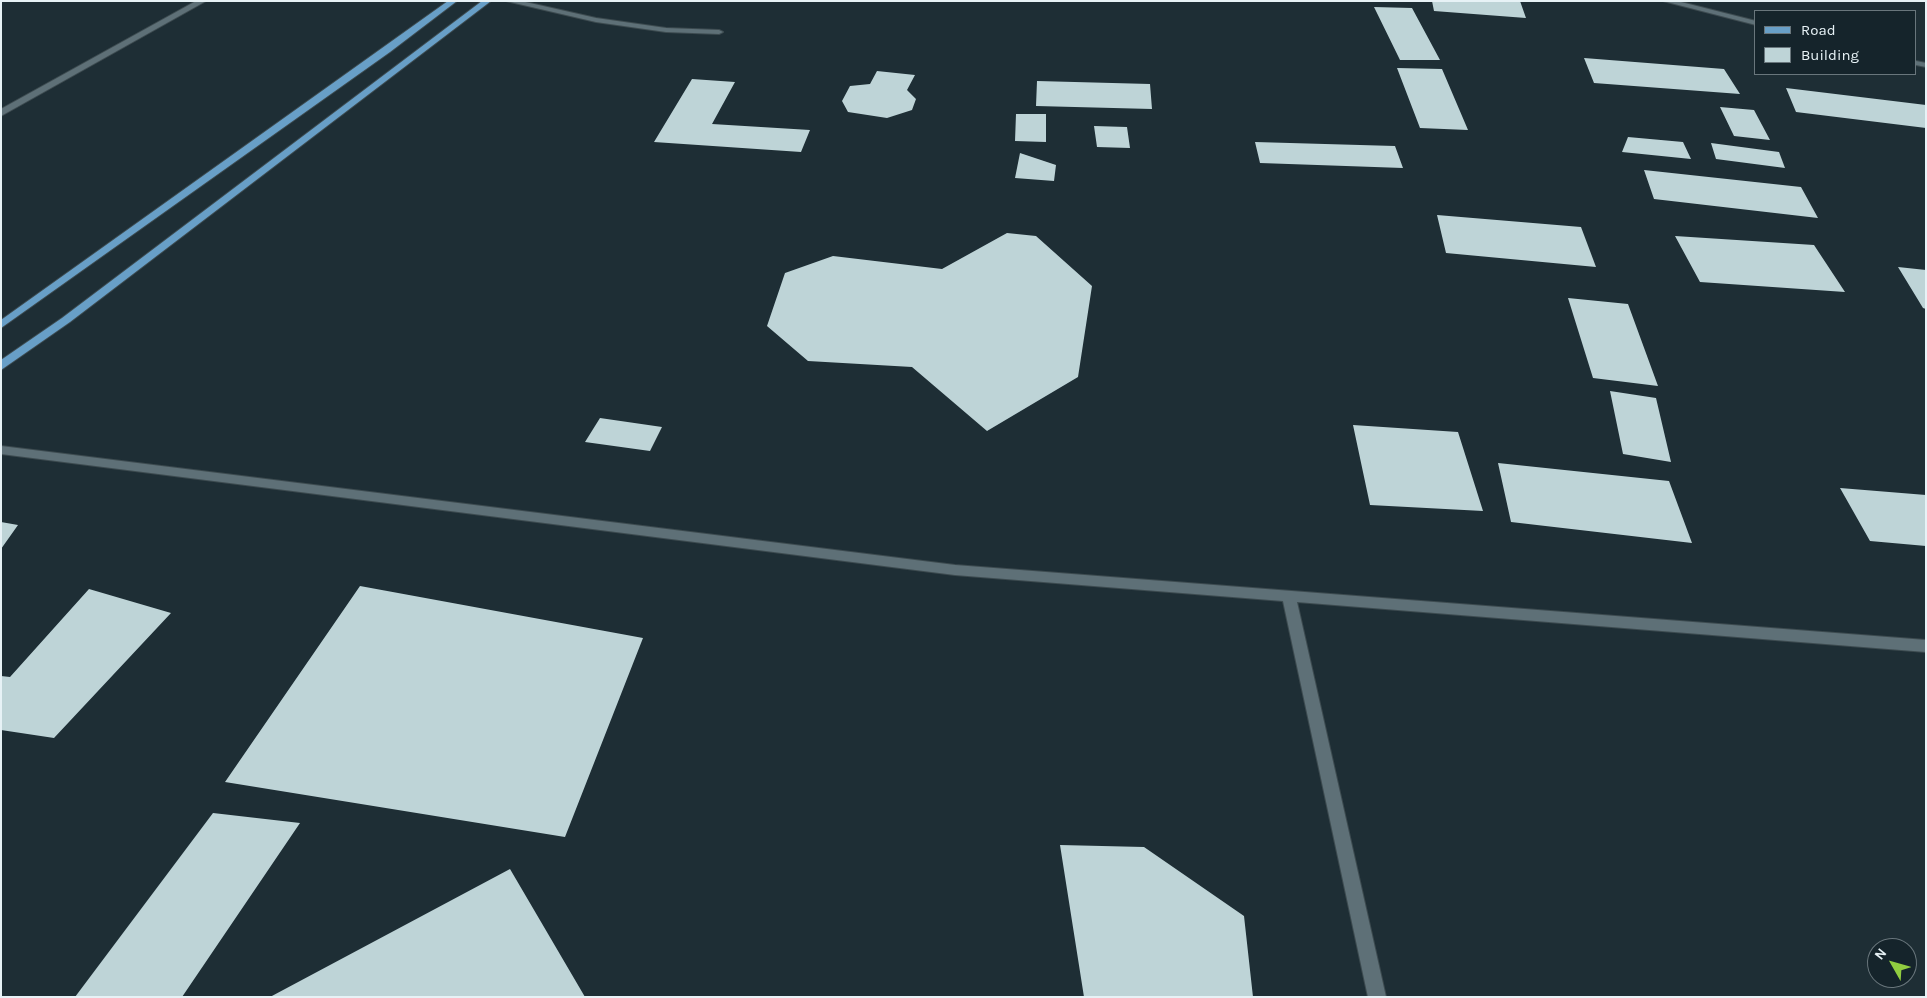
<!DOCTYPE html>
<html>
<head>
<meta charset="utf-8">
<style>
	body { margin:0 }
	#map { position:relative; width:1927px; height:998px; overflow:hidden; background:#1e2e35; font-family:Karla,sans-serif }
	canvas { display:block }
	.frame { position:absolute; inset:0; border:2px solid #e7f2f6; pointer-events:none }
	.legend { position:absolute; left:1754px; top:10px; width:162px; height:65px; box-sizing:border-box; background:#15242b; border:1px solid #69767c; margin:0; padding:6px 9px; list-style:none; font-size:15px; color:#e7f2f6 }
	.legend li { display:flex; align-items:center; gap:10px; height:25px }
	.legend b { width:25px; border:1px solid #69767c }
	.north { position:absolute; left:1867px; top:938px; width:50px; height:50px; box-sizing:border-box; background:#15242b; border:1px solid #69767c; border-radius:50%; rotate:308deg; font-size:14px; font-weight:700; line-height:20px; text-align:center; color:#e7f2f6 }
	.north::after { content:''; display:block; margin:auto; width:18px; height:22px; background:#91cd40; clip-path:polygon(50% 0,100% 100%,50% 72%,0 100%) }
</style>
</head>
<body>
<div id="map">
<canvas width="1927" height="998"></canvas>
<div class="frame"></div>
<ul class="legend">
<li><b style="height:6px;background:#689fc7"></b>Road</li>
<li><b style="height:14px;background:#bed4d7"></b>Building</li>
</ul>
<div class="north">N</div>
</div>
<script>
const ctx = document.querySelector('canvas').getContext('2d');
ctx.lineJoin = 'round';
function paint(path, color) {
  ctx.fillStyle = color;
  ctx.fill(path, 'evenodd');
}
function poly(rows) {
  const path = new Path2D();
  for (const r of rows) {
    path.moveTo(r[0], r[1]);
    for (let i = 2; i < r.length; i += 2) path.lineTo(r[i], r[i + 1]);
  }
  return path;
}
function strokePath(path, color, width, dash) {
  ctx.strokeStyle = color;
  ctx.lineWidth = width;
  ctx.lineCap = dash ? 'butt' : 'round';
  ctx.setLineDash(dash || []);
  ctx.stroke(path);
}
paint(poly([
	[1432,1,1520,1,1526,18,1434,11],
	[1374,7,1412,8,1440,60,1400,60],
	[1584,58,1724,69,1740,94,1594,83],
	[1397,68,1442,69,1468,130,1420,128],
	[877,71,915,75,907,90,916,99,912,110,887,118,848,112,842,101,850,86,870,84],
	[692,79,735,82,712,124,810,130,801,152,654,142],
	[1037,81,1150,84,1152,109,1036,106],
	[1786,88,1926,105,1926,128,1796,112],
	[1720,107,1754,110,1770,140,1734,136],
	[1016,114,1046,114,1046,142,1015,141],
	[1094,126,1127,127,1130,148,1097,147],
	[1628,137,1683,142,1691,159,1622,152],
	[1255,142,1395,146,1403,168,1260,163],
	[1711,143,1779,152,1785,168,1716,159],
	[1020,153,1056,165,1054,181,1015,178],
	[1644,170,1801,187,1818,218,1654,199],
	[1437,215,1581,227,1596,267,1446,253],
	[1007,233,1036,236,1092,286,1078,377,987,431,912,367,808,361,767,326,785,273,833,256,942,269],
	[1675,236,1814,245,1845,292,1700,282],
	[1898,267,1926,270,1926,309,1923,308],
	[1568,298,1628,304,1658,386,1593,378],
	[1610,391,1656,398,1671,462,1623,454],
	[600,418,662,427,650,451,585,442],
	[1353,425,1458,432,1483,511,1370,505],
	[1498,463,1669,481,1692,543,1511,522],
	[1840,488,1926,495,1926,546,1870,541],
	[1,522,18,525,1,549],
	[360,586,643,638,565,837,225,782],
	[89,589,171,613,54,738,1,730,1,676,10,677],
	[213,813,300,823,182,997,75,997],
	[1060,845,1144,847,1244,916,1253,997,1084,997],
	[510,869,585,997,270,997]
]), '#bed4d7');
const minor = poly([
	[196,1,206,1,1,116,1,109,196,1],
	[506,1,521,1,596,18,666,28,719,30,723,32,719,34,666,32,596,22,506,1],
	[1663,1,1677,1,1756,21,1756,25,1663,1],
	[1916,61,1926,63,1926,67,1916,65,1916,61],
	[1,446,955,565,1926,640,1926,652,1297,602,1386,997,1368,997,1283,601,955,575,1,454,1,446]
]);
const major = poly([
	[448,1,457,1,390,52,1,328,1,320,448,1],
	[482,1,491,1,70,322,1,370,1,360,62,318,482,1]
]);
strokePath(minor, '#3d4b50', 2);
strokePath(major, '#3d4b50', 2);
paint(minor, '#5e7077');
paint(major, '#689fc7');
</script>
</body>
</html>
